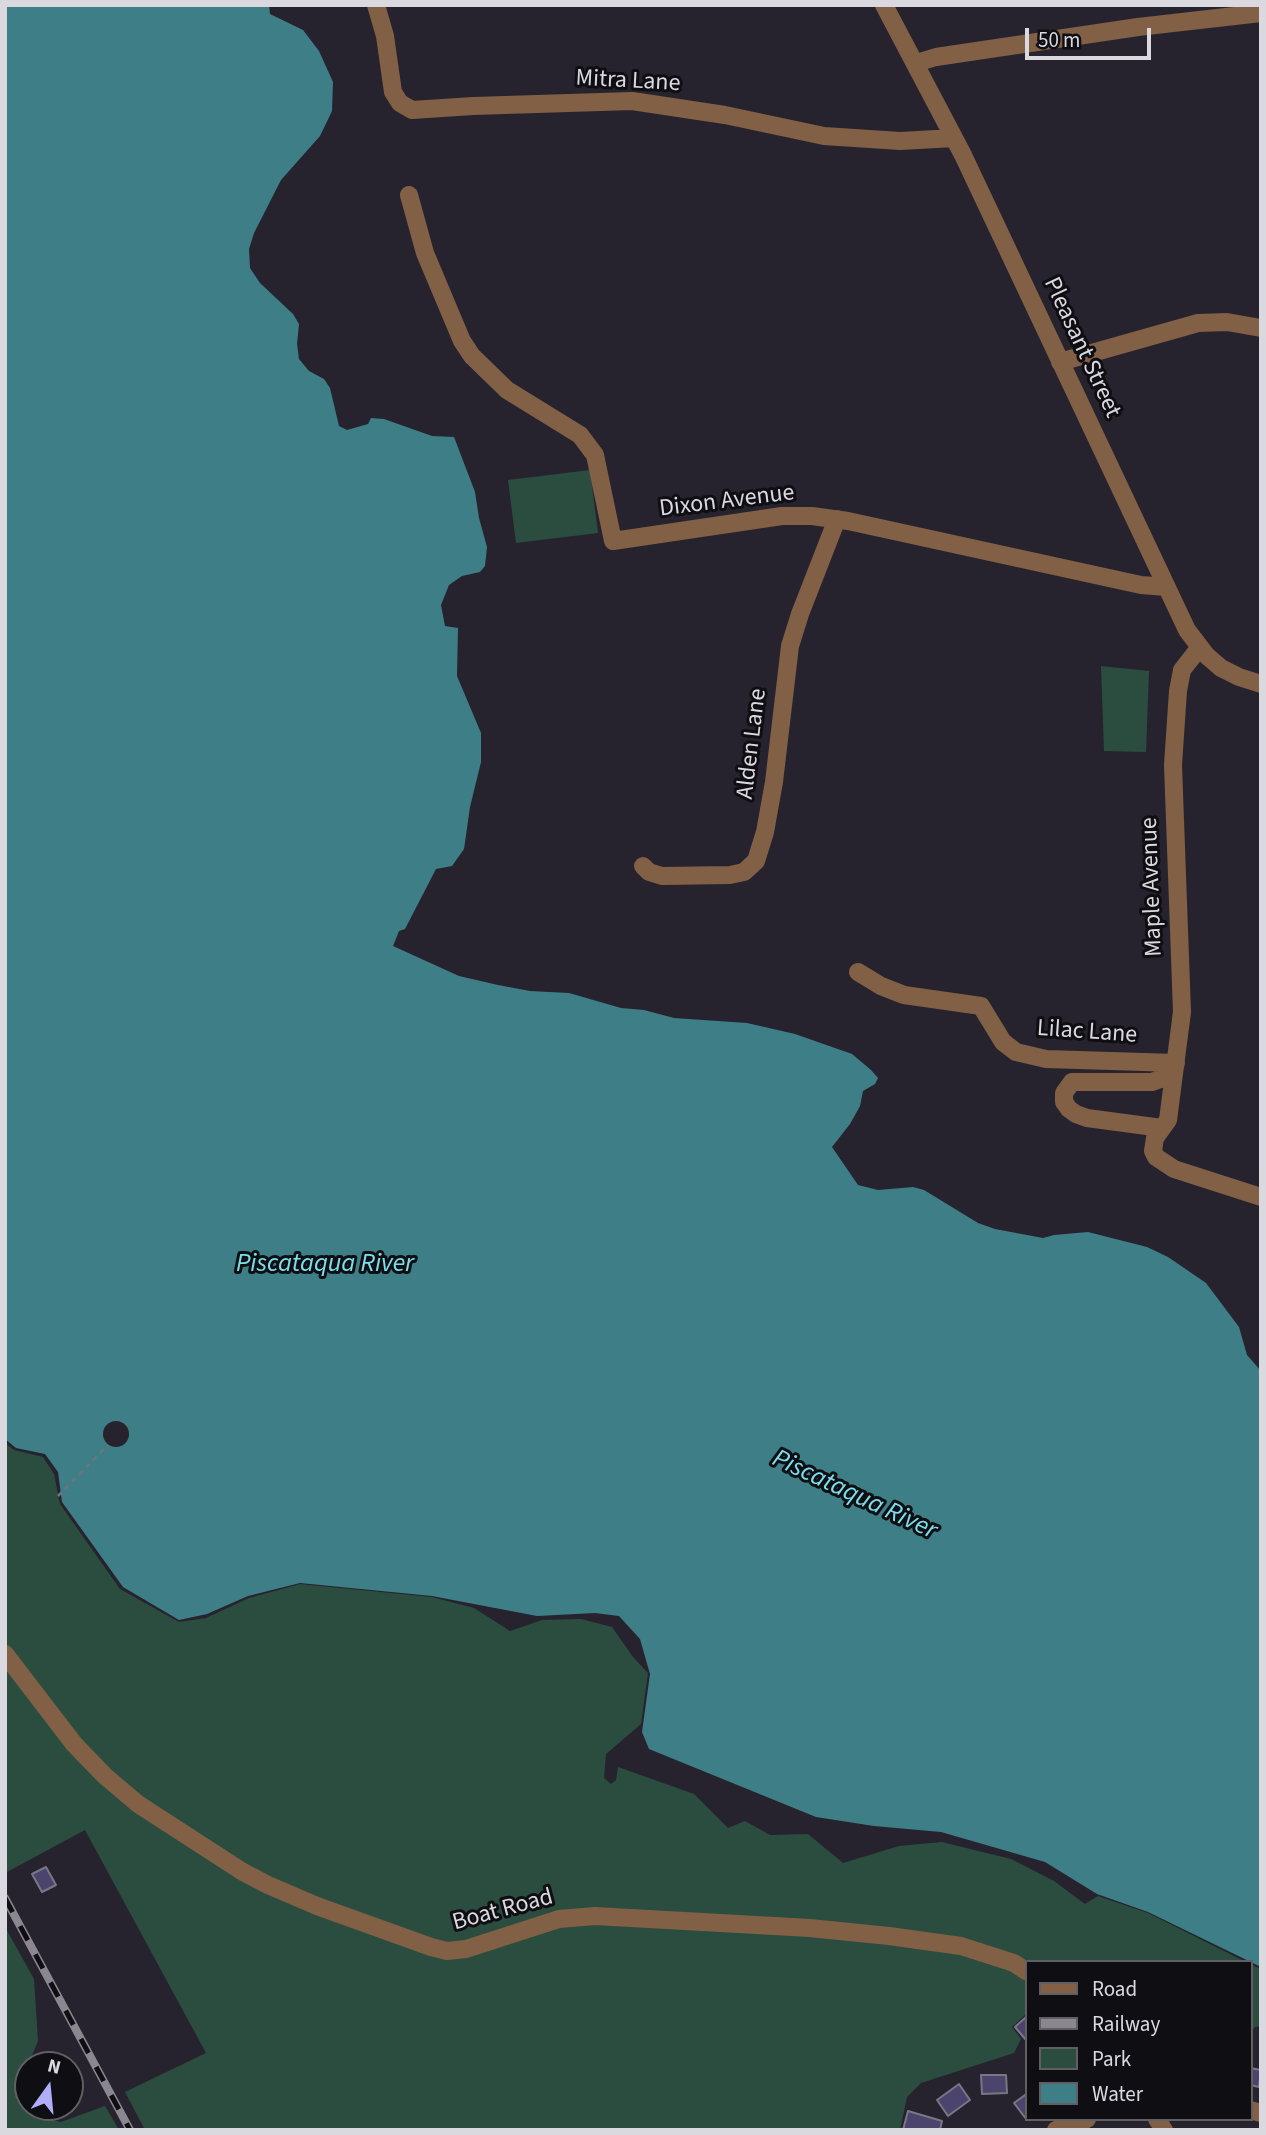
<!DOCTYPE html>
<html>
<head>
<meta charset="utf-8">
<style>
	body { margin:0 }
	#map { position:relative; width:1266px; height:2135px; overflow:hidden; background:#27232e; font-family:"Source Sans 3",sans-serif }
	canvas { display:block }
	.frame { position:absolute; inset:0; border:7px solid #dbd9e0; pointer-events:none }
	.legend { position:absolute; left:1025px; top:1960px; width:228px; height:161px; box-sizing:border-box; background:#0f0e12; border:2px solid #615f64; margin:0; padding:9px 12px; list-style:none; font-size:21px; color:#dbd9e0 }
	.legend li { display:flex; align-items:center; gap:14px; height:35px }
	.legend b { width:35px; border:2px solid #615f64 }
	.north { position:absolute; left:14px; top:2051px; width:70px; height:70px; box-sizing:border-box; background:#0f0e12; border:2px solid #615f64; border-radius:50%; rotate:15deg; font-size:19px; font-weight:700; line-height:28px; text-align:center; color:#dbd9e0 }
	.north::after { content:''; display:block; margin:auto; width:24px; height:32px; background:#b2adf9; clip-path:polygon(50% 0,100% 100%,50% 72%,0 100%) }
	.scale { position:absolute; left:1025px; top:28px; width:126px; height:32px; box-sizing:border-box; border:4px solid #dbd9e0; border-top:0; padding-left:9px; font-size:21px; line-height:24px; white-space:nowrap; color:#dbd9e0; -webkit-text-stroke:5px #0f0e12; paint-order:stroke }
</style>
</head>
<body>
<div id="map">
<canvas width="1266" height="2135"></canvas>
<div class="frame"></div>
<ul class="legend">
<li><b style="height:9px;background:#816046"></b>Road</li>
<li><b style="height:9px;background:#8a8790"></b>Railway</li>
<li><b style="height:19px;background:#2b4d3f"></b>Park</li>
<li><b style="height:19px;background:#3e7f87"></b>Water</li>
</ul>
<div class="north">N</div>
<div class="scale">50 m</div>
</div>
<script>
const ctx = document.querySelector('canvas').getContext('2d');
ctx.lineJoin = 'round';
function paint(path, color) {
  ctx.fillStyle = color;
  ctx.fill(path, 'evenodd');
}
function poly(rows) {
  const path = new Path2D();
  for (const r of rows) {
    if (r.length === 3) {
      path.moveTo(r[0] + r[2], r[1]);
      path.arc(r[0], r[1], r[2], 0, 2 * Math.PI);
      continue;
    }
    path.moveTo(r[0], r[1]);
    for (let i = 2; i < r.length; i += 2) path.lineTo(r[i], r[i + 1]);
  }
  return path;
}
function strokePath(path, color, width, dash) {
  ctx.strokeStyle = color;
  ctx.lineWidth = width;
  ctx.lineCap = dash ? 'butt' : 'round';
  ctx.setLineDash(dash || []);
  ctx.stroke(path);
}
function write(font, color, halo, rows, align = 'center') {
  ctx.font = font + ' "Source Sans 3",sans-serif';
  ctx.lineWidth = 6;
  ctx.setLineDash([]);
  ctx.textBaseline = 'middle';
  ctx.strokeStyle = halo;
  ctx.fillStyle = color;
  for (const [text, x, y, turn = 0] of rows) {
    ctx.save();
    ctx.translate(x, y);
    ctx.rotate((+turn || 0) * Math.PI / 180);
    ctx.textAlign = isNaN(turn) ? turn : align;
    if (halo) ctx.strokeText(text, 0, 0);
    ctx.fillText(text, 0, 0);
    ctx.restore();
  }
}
paint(poly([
	[590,470,598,533,516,543,508,480],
	[1101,666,1149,671,1146,752,1104,751],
	[5,1443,14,1450,43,1457,54,1474,60,1504,120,1589,179,1622,206,1618,249,1598,300,1584,432,1597,474,1608,510,1631,542,1620,581,1619,612,1627,633,1657,648,1673,641,1724,606,1754,604,1778,611,1784,616,1780,618,1767,694,1794,728,1828,745,1821,770,1835,808,1834,843,1863,899,1846,942,1842,1011,1859,1054,1881,1085,1904,1098,1896,1148,1913,1246,1962,1026,1962,1026,2014,1012,2027,1021,2039,1014,2053,921,2083,907,2097,900,2130,145,2130,125,2092,206,2053,85,1830,5,1873],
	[5,1927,34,1979,38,2041,28,2065,23,2091,29,2114,61,2122,105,2106,119,2130,5,2130],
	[1250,1964,1261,1969,1261,2026,1255,2027,1250,2034]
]), '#2b4d3f');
paint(poly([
	[5,5,269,5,270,14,303,30,319,51,333,82,332,111,320,136,281,180,254,233,249,249,250,268,260,283,293,314,299,324,297,344,299,359,309,371,324,379,330,388,339,426,347,430,368,424,371,418,384,419,432,436,454,437,475,492,479,518,487,547,485,566,480,572,462,576,449,585,441,605,445,626,458,628,457,676,481,733,481,762,470,807,464,849,452,866,436,869,405,929,399,931,393,946,459,976,498,985,530,991,569,993,621,1008,644,1010,674,1018,747,1023,795,1034,852,1054,871,1070,878,1078,875,1084,863,1091,860,1106,850,1124,832,1147,858,1185,878,1190,913,1187,924,1190,978,1223,995,1229,1043,1238,1054,1235,1088,1232,1147,1247,1168,1257,1206,1283,1239,1327,1247,1355,1261,1371,1261,1967,1148,1912,1097,1894,1045,1862,941,1832,874,1826,816,1817,649,1749,642,1732,650,1674,640,1639,619,1616,595,1613,537,1616,432,1596,300,1583,248,1596,207,1614,179,1620,123,1587,62,1502,58,1472,45,1454,16,1448,5,1439]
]), '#3e7f87');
paint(poly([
	[116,1434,13]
]), '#27232e');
const building = poly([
	[46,1867,56,1885,42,1892,32,1874,46,1867],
	[1026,2017,1026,2040,1015,2027,1026,2017],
	[1250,2068,1261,2070,1259,2087,1250,2085,1250,2068],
	[981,2075,1006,2075,1007,2093,982,2094,981,2075],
	[959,2084,970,2100,948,2116,937,2100,959,2084],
	[1025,2095,1026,2097,1026,2119,1014,2103,1025,2095],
	[908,2111,942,2121,940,2130,903,2130,908,2111]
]);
paint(building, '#4b446c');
strokePath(building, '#797785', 2);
strokePath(poly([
	[58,1496,108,1445]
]), '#75727b', 2.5, [5, 5]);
strokePath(poly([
	[376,5,385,36,393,92,400,103,412,110,473,106,632,101,725,115,824,136,900,141,954,138],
	[884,5,963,155,1187,630,1206,655,1221,668,1239,677,1261,684],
	[916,63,936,57,1138,27,1261,13],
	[409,195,425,253,462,341,472,356,507,390,580,435,595,455,613,541,782,516,812,516,848,521,1141,585,1166,587],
	[1060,362,1198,323,1227,322,1261,328],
	[1200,647,1182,670,1178,691,1173,765,1182,1012,1168,1120,1155,1138,1153,1151,1156,1157,1174,1169,1261,1197],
	[643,866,649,872,662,876,730,875,744,872,756,861,765,832,774,782,790,646,800,614,837,519],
	[858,972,881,986,904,995,981,1006,1003,1042,1016,1052,1046,1059,1176,1063],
	[1162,1128,1087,1118,1076,1114,1069,1109,1064,1102,1064,1093,1072,1082,1152,1082,1174,1074],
	[5,1654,74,1744,105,1776,138,1804,243,1872,268,1885,317,1906,431,1947,447,1951,466,1949,559,1919,595,1916,810,1928,889,1936,961,1946,1014,1963,1026,1971],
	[1250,2110,1261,2113],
	[1157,2119,1164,2130],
	[1056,2130,1087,2119]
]), '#816046', 18);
const rail = poly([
	[5,1898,130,2130]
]);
strokePath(rail, '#8a8790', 8);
strokePath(rail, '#0f0e12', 5, [16]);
write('24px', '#dbd9e0', '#0f0e12', [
	["Mitra Lane",628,82,3],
	["Pleasant Street",1081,348,65],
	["Dixon Avenue",727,502,-7],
	["Alden Lane",753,744,-83],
	["Maple Avenue",1153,887,-92],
	["Lilac Lane",1087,1033,4],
	["Boat Road",503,1911,-15]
]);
write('italic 26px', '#7ae0ee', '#0f0e12', [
	["Piscataqua River",325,1265],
	["Piscataqua River",854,1496,25]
]);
</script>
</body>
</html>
